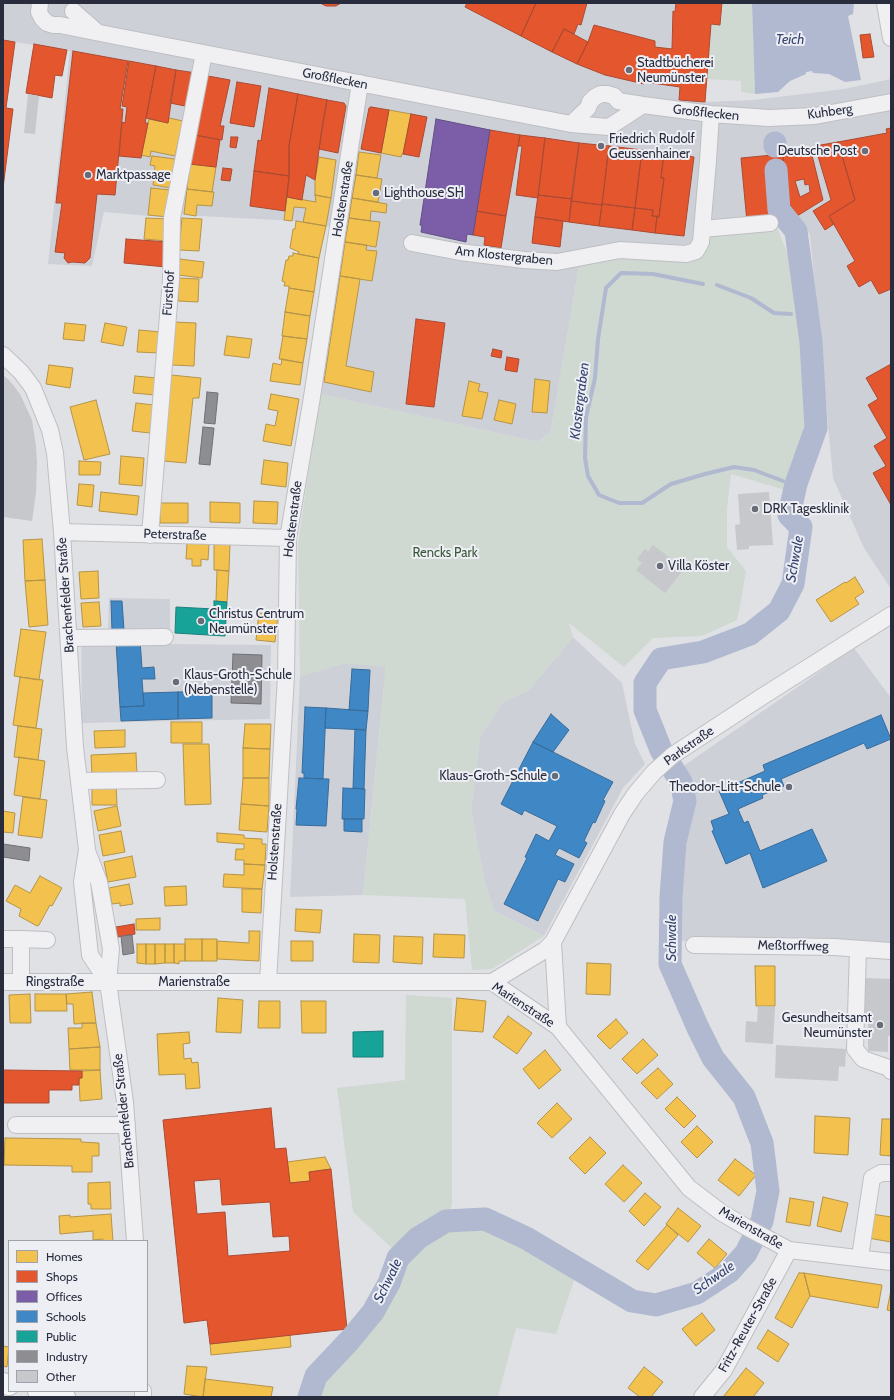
<!DOCTYPE html>
<html>
<head>
<meta charset="utf-8">
<style>
	body { margin:0 }
	#map { position:relative; width:894px; height:1400px; overflow:hidden; background:#e0e1e5; font-family:Cabin,sans-serif }
	canvas { display:block }
	.frame { position:absolute; inset:0; border:4px solid #282c3d; pointer-events:none }
	.legend { position:absolute; left:8px; top:1240px; width:140px; height:152px; box-sizing:border-box; background:#eeeff5; border:1px solid #9fa1ab; margin:0; padding:5px 7px; list-style:none; font-size:12px; color:#282c3d }
	.legend li { display:flex; align-items:center; gap:8px; height:20px }
	.legend b { width:20px; border:1px solid #9fa1ab }
</style>
</head>
<body>
<div id="map">
<canvas width="894" height="1400"></canvas>
<div class="frame"></div>
<ul class="legend">
<li><b style="height:11px;background:#f2c14e"></b>Homes</li>
<li><b style="height:11px;background:#e4572e"></b>Shops</li>
<li><b style="height:11px;background:#7b5ea7"></b>Offices</li>
<li><b style="height:11px;background:#3f88c5"></b>Schools</li>
<li><b style="height:11px;background:#17a398"></b>Public</li>
<li><b style="height:11px;background:#8d8d92"></b>Industry</li>
<li><b style="height:11px;background:#c6c8cc"></b>Other</li>
</ul>
</div>
<script>
const ctx = document.querySelector('canvas').getContext('2d');
ctx.lineJoin = 'round';
function paint(path, color) {
  ctx.fillStyle = color;
  ctx.fill(path, 'evenodd');
}
function poly(rows) {
  const path = new Path2D();
  for (const r of rows) {
    path.moveTo(r[0], r[1]);
    for (let i = 2; i < r.length; i += 2) path.lineTo(r[i], r[i + 1]);
  }
  return path;
}
function strokePath(path, color, width, dash) {
  ctx.strokeStyle = color;
  ctx.lineWidth = width;
  ctx.lineCap = dash ? 'butt' : 'round';
  ctx.setLineDash(dash || []);
  ctx.stroke(path);
}
function write(font, color, halo, rows, align = 'center') {
  ctx.font = font + ' Cabin,sans-serif';
  ctx.lineWidth = 4;
  ctx.setLineDash([]);
  ctx.textBaseline = 'middle';
  ctx.strokeStyle = halo;
  ctx.fillStyle = color;
  for (const [text, x, y, turn = 0] of rows) {
    ctx.save();
    ctx.translate(x, y);
    ctx.rotate((+turn || 0) * Math.PI / 180);
    ctx.textAlign = isNaN(turn) ? turn : align;
    if (halo) ctx.strokeText(text, 0, 0);
    ctx.fillText(text, 0, 0);
    ctx.restore();
  }
}
paint(poly([
	[3,3,722,3,720,25,711,25,705,102,753,100,844,89,891,79,891,589,864,548,833,478,810,235,789,203,784,186,783,169,770,171,774,219,705,248,579,266,551,431,538,442,320,394,342,229,296,221,179,215,172,218,104,212,92,266,48,264,70,51,3,40],
	[109,598,170,599,170,644,271,645,270,719,82,723,81,630,108,631],
	[573,637,622,683,635,744,645,764,623,788,544,936,494,911,485,883,471,811,480,737,502,703,529,690],
	[854,648,891,698,891,943,679,941,685,857,690,808,682,767],
	[345,663,386,666,363,895,290,897,300,676]
]), '#ced0d8');
paint(poly([
	[723,3,752,3,755,94,741,92,741,81,707,79,711,24,721,25],
	[775,223,792,264,807,341,808,430,796,467,785,490,731,474,727,509,727,547,746,571,740,606,737,620,702,636,653,638,624,667,569,623,573,637,529,690,502,703,480,737,471,811,485,883,494,911,544,936,492,969,472,970,465,899,363,895,386,667,345,663,300,676,298,544,320,394,538,442,551,431,579,266,624,254,690,260,710,235],
	[406,995,452,998,452,1205,446,1220,485,1219,526,1238,578,1269,556,1334,516,1328,498,1397,303,1397,314,1367,349,1335,372,1308,394,1250,353,1212,337,1088,405,1080]
]), '#cfd8d1');
paint(poly([
	[752,3,854,3,853,14,848,16,861,80,845,82,829,74,813,73,812,71,806,72,806,74,790,81,778,92,755,94]
]), '#b0b9cf');
const homes = poly([
	[389,110,411,114,403,154,402,154,401,157,381,153,389,110],
	[169,118,183,121,175,156,151,151,150,157,141,155,149,119,168,123,169,118],
	[359,152,381,155,377,178,356,175,359,152],
	[152,156,175,159,171,188,153,185,155,166,150,165,152,156],
	[319,157,336,160,331,198,315,195,315,180,319,157],
	[190,164,216,167,212,192,187,189,190,164],
	[356,175,382,179,378,202,352,198,356,175],
	[151,188,171,190,168,217,148,215,151,188],
	[187,189,214,192,212,206,197,205,196,216,184,214,187,189],
	[315,195,331,198,326,226,303,222,306,208,294,207,292,221,284,220,287,197,316,202,315,195],
	[352,198,387,204,386,213,371,211,370,221,349,218,352,198],
	[146,218,169,219,167,241,144,239,146,218],
	[182,218,202,219,199,251,179,250,182,218],
	[349,218,380,222,376,247,345,242,349,218],
	[296,221,326,226,319,258,298,254,299,252,290,248,293,229,295,229,296,221],
	[345,242,367,245,366,250,377,251,372,281,340,276,345,242],
	[293,253,319,258,314,292,289,288,289,286,284,286,285,282,282,281,286,260,288,260,289,256,293,256,293,253],
	[180,259,204,262,202,278,178,275,180,259],
	[340,276,360,279,346,366,374,372,371,392,324,382,340,276],
	[179,278,199,279,198,302,178,301,179,278],
	[289,288,314,292,310,316,285,312,289,288],
	[285,312,310,316,307,339,282,336,285,312],
	[174,322,196,323,194,366,172,365,174,322],
	[65,323,86,325,84,341,63,339,65,323],
	[105,323,127,327,123,346,101,342,105,323],
	[139,330,161,332,159,353,137,352,139,330],
	[227,336,252,339,249,358,224,355,227,336],
	[283,336,307,339,303,363,279,359,283,336],
	[282,359,303,363,300,385,270,381,273,363,281,365,282,359],
	[49,365,73,368,70,388,46,384,49,365],
	[171,375,201,378,199,398,193,398,186,463,163,461,171,375],
	[135,376,157,378,155,395,133,393,135,376],
	[535,379,550,381,547,413,532,412,535,379],
	[469,381,480,384,478,391,488,393,482,419,462,416,469,381],
	[271,394,299,399,291,446,263,441,266,424,275,426,278,411,268,409,271,394],
	[96,400,110,454,84,460,70,407,96,400],
	[499,400,516,404,512,424,494,420,499,400],
	[136,403,154,405,150,433,132,431,136,403],
	[121,456,144,458,142,486,119,484,121,456],
	[264,460,288,463,286,487,261,484,264,460],
	[79,461,101,462,100,475,79,475,79,461],
	[79,484,94,485,92,507,77,505,79,484],
	[101,492,139,496,137,515,99,511,101,492],
	[254,501,278,502,277,524,253,523,254,501],
	[210,502,240,503,240,523,210,522,210,502],
	[160,503,188,503,188,523,160,523,160,503],
	[42,539,45,580,25,581,23,540,42,539],
	[187,543,209,544,208,560,201,559,201,566,192,566,192,559,186,559,187,543],
	[214,544,230,544,229,571,214,570,214,544],
	[217,570,229,571,227,602,216,601,217,570],
	[98,571,99,598,81,599,79,572,98,571],
	[855,577,864,592,855,598,859,604,831,622,816,600,845,582,846,583,855,577],
	[45,580,48,625,29,627,25,581,45,580],
	[99,602,101,626,83,627,81,603,99,602],
	[259,613,278,615,275,642,256,640,259,613],
	[21,629,46,632,39,680,14,676,21,629],
	[20,677,43,680,36,728,13,725,20,677],
	[171,722,202,722,202,743,171,743,171,722],
	[245,724,271,724,270,749,243,748,245,724],
	[18,726,42,729,38,760,14,757,18,726],
	[125,730,125,747,95,748,94,731,125,730],
	[183,744,209,744,211,804,185,805,183,744],
	[243,748,270,749,269,778,243,778,243,748],
	[136,753,137,775,92,777,91,755,136,753],
	[19,757,45,761,40,799,14,795,19,757],
	[243,778,269,778,269,806,241,804,243,778],
	[92,785,116,785,117,805,92,805,92,785],
	[23,797,47,800,42,838,18,835,23,797],
	[241,804,269,806,267,832,239,830,241,804],
	[117,806,121,826,98,831,94,811,117,806],
	[3,811,15,813,13,833,3,832,3,811],
	[121,831,125,852,103,856,99,835,121,831],
	[217,833,244,835,244,838,262,839,262,844,266,844,265,865,244,864,244,860,235,860,236,849,244,849,244,844,217,842,217,833],
	[132,856,136,877,108,882,104,862,132,856],
	[244,864,265,865,262,889,223,887,224,874,244,875,244,864],
	[40,876,62,888,52,906,50,905,39,925,37,926,19,916,21,909,6,901,15,885,30,893,40,876],
	[129,884,133,904,120,906,120,903,112,904,109,888,129,884],
	[186,886,187,905,165,906,164,887,186,886],
	[242,889,262,889,261,913,242,912,242,889],
	[296,909,322,910,320,933,295,931,296,909],
	[160,918,160,930,136,930,136,919,160,918],
	[249,931,260,931,259,961,217,959,217,941,249,943,249,931],
	[354,934,380,935,379,963,353,962,354,934],
	[434,934,465,935,464,958,433,957,434,934],
	[394,936,423,937,422,964,393,962,394,936],
	[185,939,202,939,202,961,185,961,185,939],
	[202,939,217,939,217,961,202,961,202,939],
	[291,941,313,941,313,961,291,961,291,941],
	[137,944,146,944,146,964,137,963,137,944],
	[146,944,155,944,155,964,146,964,146,944],
	[155,944,165,944,165,963,155,964,155,944],
	[165,944,174,944,174,963,165,963,165,944],
	[174,944,185,944,185,961,179,961,179,964,174,963,174,944],
	[587,963,611,964,610,995,586,994,587,963],
	[755,966,775,966,775,1006,756,1006,755,966],
	[92,992,96,1023,74,1024,73,1004,67,1004,66,994,92,992],
	[30,994,31,1023,10,1023,9,995,30,994],
	[35,994,66,994,67,1011,35,1011,35,994],
	[218,998,243,1000,241,1033,216,1032,218,998],
	[457,998,486,1001,483,1032,454,1030,457,998],
	[259,1001,280,1001,280,1028,258,1028,259,1001],
	[301,1001,326,1001,326,1033,302,1033,301,1001],
	[508,1016,532,1033,517,1054,493,1037,508,1016],
	[616,1019,628,1033,610,1049,597,1036,616,1019],
	[82,1023,96,1023,100,1047,69,1049,68,1028,82,1028,82,1023],
	[189,1032,190,1043,183,1044,184,1059,191,1058,192,1063,198,1062,200,1088,186,1089,185,1074,159,1075,157,1034,189,1032],
	[643,1039,658,1055,637,1074,622,1059,643,1039],
	[100,1047,100,1070,70,1070,69,1049,100,1047],
	[545,1050,561,1070,539,1089,523,1069,545,1050],
	[658,1068,673,1084,657,1099,641,1083,658,1068],
	[100,1070,102,1099,80,1101,79,1078,82,1078,82,1071,100,1070],
	[677,1097,696,1116,684,1128,665,1109,677,1097],
	[557,1103,572,1119,552,1138,537,1123,557,1103],
	[815,1116,850,1118,848,1155,814,1153,815,1116],
	[882,1119,891,1119,891,1156,880,1155,882,1119],
	[697,1126,713,1142,697,1158,681,1142,697,1126],
	[590,1137,606,1153,585,1174,569,1158,590,1137],
	[5,1138,81,1139,81,1142,99,1143,99,1156,92,1156,92,1172,72,1172,72,1166,4,1165,5,1138],
	[325,1157,331,1169,309,1172,310,1181,290,1183,287,1162,325,1157],
	[735,1159,756,1175,739,1196,718,1180,735,1159],
	[623,1165,642,1183,624,1202,605,1184,623,1165],
	[110,1182,111,1209,91,1209,91,1204,88,1204,88,1183,110,1182],
	[645,1193,661,1207,644,1226,629,1211,645,1193],
	[823,1197,848,1203,841,1232,817,1226,823,1197],
	[790,1198,814,1202,810,1226,786,1222,790,1198],
	[678,1208,701,1226,688,1242,666,1224,678,1208],
	[111,1214,113,1241,103,1241,103,1239,93,1240,93,1231,60,1234,59,1216,70,1215,70,1217,111,1214],
	[872,1214,891,1217,891,1242,868,1238,872,1214],
	[667,1225,678,1235,648,1270,636,1261,667,1225],
	[709,1239,727,1254,715,1268,697,1253,709,1239],
	[799,1273,804,1273,810,1296,792,1328,775,1318,799,1273],
	[804,1273,882,1285,878,1308,810,1296,804,1273],
	[891,1290,891,1311,887,1310,891,1290],
	[702,1313,715,1330,696,1346,682,1329,702,1313],
	[768,1330,789,1344,778,1362,757,1348,768,1330],
	[290,1335,291,1347,211,1355,210,1344,290,1335],
	[3,1346,9,1347,7,1367,3,1366,3,1346],
	[187,1366,207,1367,203,1397,184,1394,187,1366],
	[644,1367,663,1382,651,1397,640,1397,628,1388,644,1367],
	[746,1368,764,1383,753,1397,723,1397,746,1368],
	[205,1379,273,1387,271,1397,203,1397,205,1379]
]);
paint(homes, '#f2c14e');
strokePath(homes, '#b59449', 1);
const shops = poly([
	[320,3,341,3,336,6,326,6,320,3],
	[467,3,536,3,521,36,465,7,467,3],
	[536,3,587,3,581,25,578,24,574,34,564,29,552,52,521,36,536,3],
	[676,3,722,3,720,25,711,24,705,102,679,100,680,87,645,82,644,84,605,75,577,64,588,42,594,25,655,41,655,47,672,49,673,11,675,12,676,3],
	[564,29,588,42,577,64,552,52,564,29],
	[870,34,874,57,863,58,860,35,870,34],
	[3,40,15,42,6,108,13,109,3,188,3,40],
	[34,44,67,50,62,76,55,75,52,98,26,93,34,44],
	[73,51,128,61,120,109,123,109,115,195,97,194,90,258,85,263,72,262,68,263,64,258,65,253,55,252,62,203,56,203,73,51],
	[129,61,156,66,145,123,148,123,141,158,119,156,122,122,125,123,127,107,122,106,129,61],
	[156,66,176,70,168,123,146,118,156,66],
	[176,70,196,73,190,107,170,103,176,70],
	[208,76,230,80,220,126,224,126,222,140,195,135,208,76],
	[237,82,261,86,254,127,230,123,237,82],
	[269,88,298,94,289,146,289,176,254,171,258,140,261,141,269,88],
	[298,94,327,100,322,127,315,180,306,175,302,200,287,197,289,176,289,146,298,94],
	[327,100,344,103,346,106,338,153,319,149,327,100],
	[371,107,389,110,381,153,361,149,369,108,371,107],
	[411,114,427,117,419,157,403,154,411,114],
	[891,128,891,289,879,294,871,280,859,287,847,266,855,261,829,216,855,200,838,142,887,133,886,129,891,128],
	[490,130,520,135,506,216,476,211,490,130],
	[195,135,220,140,216,167,190,164,195,135],
	[520,135,545,138,538,198,516,195,522,146,518,146,520,135],
	[231,137,238,137,236,148,230,147,231,137],
	[545,138,579,143,572,199,538,195,545,138],
	[838,142,855,200,829,216,834,224,825,230,813,211,831,200,815,146,838,142],
	[579,143,609,146,602,205,571,201,579,143],
	[609,146,642,150,635,208,602,204,609,146],
	[810,147,823,200,797,216,789,203,784,186,783,151,810,147],
	[804,179,805,185,809,184,810,192,800,197,795,181,804,179],
	[642,150,664,153,661,178,664,178,659,217,652,216,653,210,635,208,642,150],
	[664,153,694,157,684,236,655,233,657,216,659,217,664,178,661,178,664,153],
	[783,154,784,169,769,171,774,219,747,222,741,158,783,154],
	[223,168,232,169,230,181,221,180,223,168],
	[254,171,289,176,285,211,250,206,254,171],
	[538,195,572,199,569,222,535,217,538,195],
	[571,201,602,205,599,226,569,222,571,201],
	[602,204,635,208,632,230,599,226,602,204],
	[635,208,653,210,652,216,657,216,655,233,632,230,635,208],
	[476,211,506,216,501,248,484,245,485,237,473,235,476,211],
	[535,217,563,221,560,247,532,243,535,217],
	[126,239,168,242,166,267,124,263,126,239],
	[416,319,445,323,434,407,406,404,416,319],
	[493,349,502,351,501,358,491,356,493,349],
	[507,357,519,359,517,372,505,370,507,357],
	[891,364,891,505,873,473,886,466,874,446,887,438,868,405,878,399,866,378,891,364],
	[134,924,135,934,118,937,116,927,134,924],
	[3,1070,82,1071,82,1078,79,1078,79,1085,72,1085,72,1090,49,1090,49,1103,3,1103,3,1070],
	[271,1108,275,1149,286,1148,290,1183,310,1181,309,1172,331,1169,347,1329,210,1344,207,1320,184,1323,163,1120,271,1108],
	[220,1179,222,1205,270,1202,273,1237,289,1236,290,1251,228,1256,225,1212,197,1214,194,1181,220,1179]
]);
paint(shops, '#e4572e');
strokePath(shops, '#ac4a32', 1);
const offices = poly([
	[436,119,490,130,473,235,467,234,466,242,421,232,422,226,420,225,436,119]
]);
paint(offices, '#7b5ea7');
strokePath(offices, '#624f87', 1);
const schools = poly([
	[111,601,122,601,124,630,112,631,111,601],
	[140,640,142,668,154,667,155,679,142,679,144,706,120,707,116,642,140,640],
	[352,669,370,670,368,711,349,710,352,669],
	[212,691,212,718,178,719,178,692,212,691],
	[178,692,178,719,121,721,120,707,144,706,143,693,178,692],
	[305,707,326,708,323,779,304,778,304,773,302,773,305,707],
	[326,708,368,711,366,730,325,728,326,708],
	[551,714,569,730,553,752,533,742,551,714],
	[881,715,891,739,867,749,864,743,781,779,784,786,762,795,763,798,738,809,744,823,748,821,760,851,812,829,827,861,763,888,750,853,726,864,712,831,714,830,711,821,729,814,719,791,765,771,763,765,881,715],
	[355,729,366,730,364,789,353,788,355,729],
	[533,742,613,782,603,800,605,801,595,823,593,822,584,841,587,843,579,858,559,848,555,855,574,864,565,882,558,879,538,921,504,904,527,858,525,857,536,834,549,841,557,826,524,810,522,815,501,804,533,742],
	[299,778,329,779,326,826,296,825,297,809,296,809,299,778],
	[343,788,365,789,364,819,342,819,343,788],
	[344,819,362,819,362,832,344,831,344,819]
]);
paint(schools, '#3f88c5');
strokePath(schools, '#386c9c', 1);
const public = poly([
	[214,601,227,602,225,636,175,633,176,607,214,609,214,601],
	[383,1031,383,1057,353,1057,353,1032,383,1031]
]);
paint(public, '#17a398');
strokePath(public, '#1c7f7d', 1);
const industry = poly([
	[207,392,218,393,215,424,204,423,207,392],
	[203,427,214,428,210,465,199,464,203,427],
	[233,654,262,655,261,704,231,703,233,654],
	[3,844,30,848,29,861,3,857,3,844],
	[132,935,134,953,123,955,121,936,132,935]
]);
paint(industry, '#8d8d92');
strokePath(industry, '#6f7078', 1);
strokePath(poly([
	[703,284,653,274,621,273,606,288,598,339,595,378,586,417,585,458,588,476,599,495,619,503,642,503,671,484,705,474,734,467,754,470,783,481],
	[717,285,751,298,774,313,791,314]
]), '#b0b9cf', 4);
strokePath(poly([
	[775,143,775,146],
	[309,1397,316,1376,349,1341,373,1312,389,1283,398,1258,418,1238,446,1221,485,1219,526,1238,632,1301,656,1305,697,1293,729,1272,746,1253,762,1221,768,1191,762,1143,744,1097,713,1058,698,1028,670,964,671,897,675,842,685,801,681,782,661,750,645,710,645,683,661,659,703,652,750,634,779,611,793,584,801,527,789,515,796,484,816,428,811,342,796,231,779,210,776,170]
]), '#b0b9cf', 23);
paint(poly([
	[28,94,39,96,35,134,24,133],
	[3,375,10,381,20,394,32,420,36,446,37,462,36,493,32,521,3,517],
	[769,492,773,545,749,546,749,549,737,550,735,525,740,524,738,494],
	[653,545,684,569,665,593,636,570,642,563,637,559,645,549,648,552],
	[864,978,891,979,891,1036,888,1036,888,1052,868,1051,868,1015,863,1015],
	[758,1006,775,1007,773,1044,745,1042,746,1021,757,1022],
	[776,1045,846,1049,845,1067,839,1066,838,1081,775,1078]
]), '#c6c8cc');
const minor = poly([
	[40,3,39,12,42,18,47,23,53,25,60,25,110,35,571,124,609,127,643,105],
	[885,3,891,38],
	[73,11,97,32],
	[571,124,588,108,590,102,595,97,601,94,607,94,614,96,618,101,643,105,711,114,769,118,815,116,891,102],
	[702,229,770,223],
	[412,243,460,252,524,260,557,262,620,250,686,254,696,251,701,242,708,161,711,114],
	[3,355,21,372,33,388,50,430,55,453,62,532,75,747,87,850,82,882,90,955,108,982],
	[62,532,288,538],
	[150,535,171,279,172,218,204,53],
	[69,638,165,637],
	[79,781,157,780],
	[87,851,99,882,111,949,108,982,125,1102,135,1241],
	[3,939,21,939,21,982],
	[21,939,47,940],
	[553,942,622,814,636,793,654,772,673,755,763,696,891,615],
	[694,945,834,947,891,951],
	[858,949,855,1049,863,1059,889,1068,891,1071],
	[3,982,492,982,558,1027,689,1188,722,1213,746,1227,789,1250,891,1262],
	[268,982,286,676,288,538,312,397,360,83],
	[492,982,545,950,553,942,558,1027],
	[16,1125,127,1125],
	[860,1257,872,1178,881,1173,891,1173],
	[143,1391,143,1397],
	[702,1397,724,1370,789,1250]
]);
const major = poly([
	[3,1383,9,1385],
	[38,1391,65,1397]
]);
strokePath(minor, '#bebfc3', 18);
strokePath(major, '#bcbec3', 22);
strokePath(minor, '#f0f0f2', 16);
strokePath(major, '#f4f5f6', 20);
for (const [x, y, r, color] of [
	[629,70,4,"#686b78"],
	[601,146,4,"#686b78"],
	[865,151,4,"#686b78"],
	[88,175,4,"#686b78"],
	[376,193,4,"#686b78"],
	[755,509,4,"#686b78"],
	[660,566,4,"#686b78"],
	[201,621,4,"#686b78"],
	[176,682,4,"#686b78"],
	[555,776,4,"#686b78"],
	[789,787,4,"#686b78"],
	[880,1025,4,"#686b78"]
]) {
  const dot = new Path2D();
  dot.arc(x, y, r, 0, 2 * Math.PI);
  ctx.fillStyle = color;
  ctx.fill(dot);
  strokePath(dot, '#eeeff5', 1.5);
}
write('13px', '#282c3d', '#eeeff5', [
	["Stadtbücherei",637,63],
	["Neumünster",637,78],
	["Friedrich Rudolf",609,139],
	["Geussenhainer",609,154],
	["Deutsche Post",857,151,"right"],
	["Marktpassage",96,175],
	["Lighthouse SH",384,193],
	["DRK Tagesklinik",763,509],
	["Villa Köster",668,566],
	["Christus Centrum",209,614],
	["Neumünster",209,629],
	["Klaus-Groth-Schule",184,675],
	["(Nebenstelle)",184,690],
	["Klaus-Groth-Schule",547,776,"right"],
	["Theodor-Litt-Schule",781,787,"right"],
	["Gesundheitsamt",872,1018,"right"],
	["Neumünster",872,1033,"right"]
], 'left');
write('13px', '#282c3d', '#eeeff5', [
	["Großflecken",335,79,11],
	["Kuhberg",830,112,-8],
	["Großflecken",706,113,6],
	["Holstenstraße",343,199,-81],
	["Am Klostergraben",504,256,6],
	["Fürsthof",169,293,-86],
	["Holstenstraße",293,519,-83],
	["Peterstraße",175,535,2],
	["Brachenfelder Straße",66,595,-94],
	["Parkstraße",689,746,-35],
	["Holstenstraße",275,842,-86],
	["Meßtorffweg",793,946,1],
	["Ringstraße",55,982],
	["Marienstraße",194,982],
	["Marienstraße",523,1005,33],
	["Brachenfelder Straße",124,1111,-96],
	["Marienstraße",751,1228,30],
	["Fritz-Reuter-Straße",748,1325,-61]
]);
write('13px', '#375836', '#eeeff5', [
	["Rencks Park",445,553]
]);
write('italic 14px', '#35446f', '#eeeff5', [
	["Teich",790,40],
	["Klostergraben",580,401,-83],
	["Schwale",795,559,-80],
	["Schwale",672,938,-90],
	["Schwale",714,1278,-35],
	["Schwale",388,1281,-64]
]);
</script>
</body>
</html>
